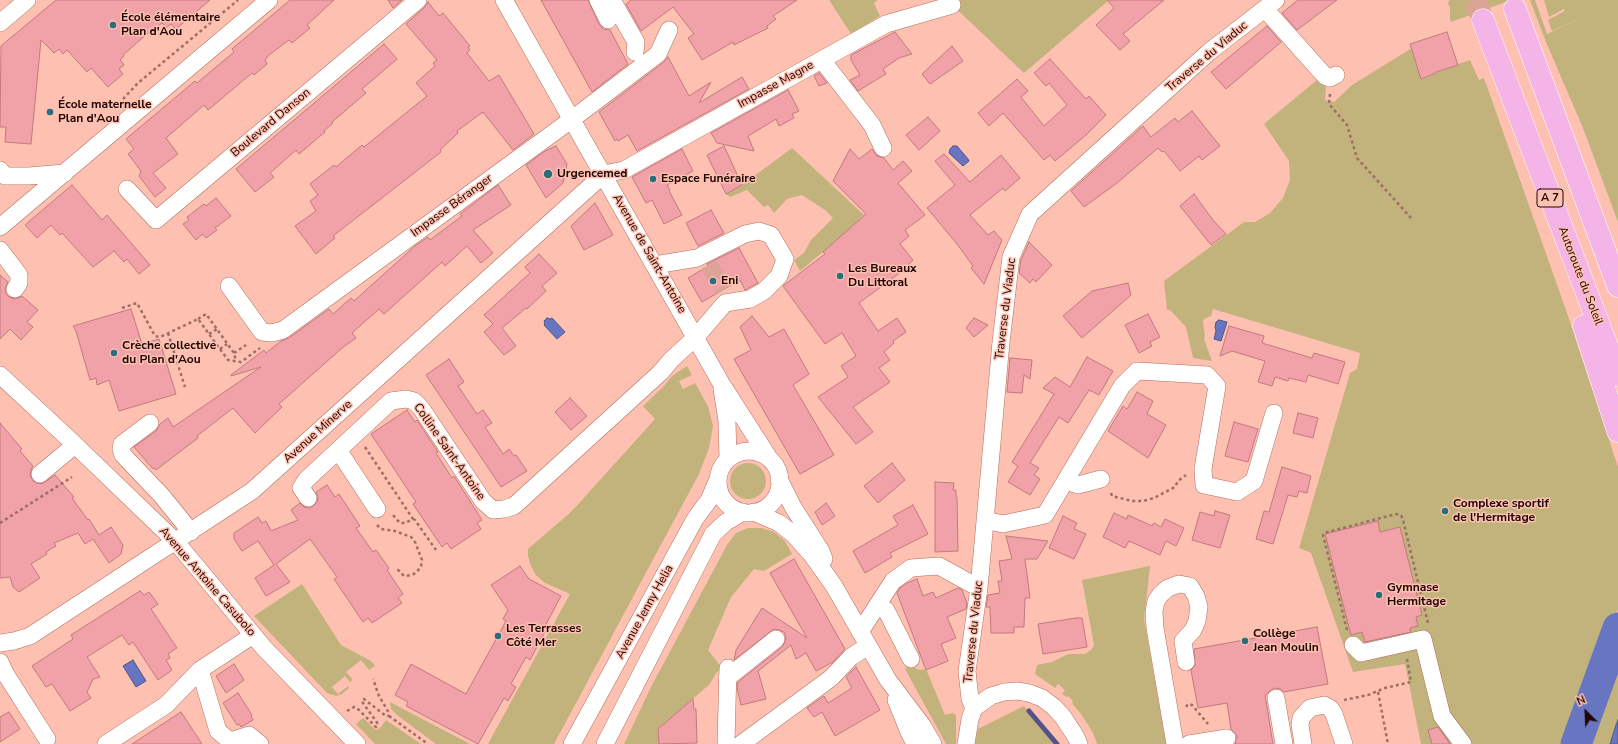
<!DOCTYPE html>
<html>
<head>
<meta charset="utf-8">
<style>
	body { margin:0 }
	#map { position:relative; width:1618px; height:744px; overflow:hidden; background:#fec0b0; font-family:"Nunito Sans",sans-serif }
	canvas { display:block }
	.north { position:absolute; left:1566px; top:692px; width:40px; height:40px; -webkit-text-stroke:3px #fec0b0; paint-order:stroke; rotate:336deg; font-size:11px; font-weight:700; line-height:16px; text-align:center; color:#1e0502 }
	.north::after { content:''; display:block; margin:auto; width:14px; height:18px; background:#1e0502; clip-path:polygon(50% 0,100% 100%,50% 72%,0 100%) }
</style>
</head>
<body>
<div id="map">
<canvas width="1618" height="744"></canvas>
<div class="north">N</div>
</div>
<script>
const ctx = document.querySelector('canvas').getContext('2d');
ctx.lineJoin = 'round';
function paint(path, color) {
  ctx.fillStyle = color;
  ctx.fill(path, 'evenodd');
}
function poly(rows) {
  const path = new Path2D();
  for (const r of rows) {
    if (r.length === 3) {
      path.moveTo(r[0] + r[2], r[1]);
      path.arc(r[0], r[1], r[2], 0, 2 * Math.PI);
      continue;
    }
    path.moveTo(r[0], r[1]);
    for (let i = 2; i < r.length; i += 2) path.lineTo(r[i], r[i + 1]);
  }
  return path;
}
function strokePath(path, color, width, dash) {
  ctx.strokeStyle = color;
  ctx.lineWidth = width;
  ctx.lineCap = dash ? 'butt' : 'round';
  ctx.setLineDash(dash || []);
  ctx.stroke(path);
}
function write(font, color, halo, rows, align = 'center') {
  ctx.font = font + ' "Nunito Sans",sans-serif';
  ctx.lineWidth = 3;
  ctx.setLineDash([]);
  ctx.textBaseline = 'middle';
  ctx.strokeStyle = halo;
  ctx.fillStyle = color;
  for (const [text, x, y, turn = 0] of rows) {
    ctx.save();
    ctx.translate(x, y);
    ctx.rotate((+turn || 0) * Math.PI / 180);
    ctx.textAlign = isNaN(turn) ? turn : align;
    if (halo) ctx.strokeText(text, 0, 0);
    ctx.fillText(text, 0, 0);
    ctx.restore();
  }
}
paint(poly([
	[829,0,878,0,874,3,880,16,851,34],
	[947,0,1109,0,1024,73],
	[1450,0,1511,0,1451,22,1450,18,1450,8,1448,3],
	[1530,0,1535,0,1547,34,1585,16,1552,31,1548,20,1565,11,1564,9,1549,17,1544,0,1618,0,1618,222,1583,128,1546,42],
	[1412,48,1422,79,1436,73,1436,72,1470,60,1479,80,1484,78,1568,316,1618,467,1618,609,1567,744,1421,744,1405,664,1353,672,1311,553,1299,548,1350,373,1357,369,1360,353,1213,309,1211,316,1204,319,1203,322,1205,337,1204,339,1212,361,1193,358,1186,327,1170,310,1167,310,1164,281,1244,222,1255,222,1270,213,1283,198,1290,180,1289,161,1264,124,1318,79,1326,84,1325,100,1334,102,1352,85],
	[792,148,864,215,835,242,800,271,794,260,804,253,811,240,833,218,825,210,802,195,787,199,774,213,768,205,764,207,747,190,730,197,726,194,742,185],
	[687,366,692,375,679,381,683,389,695,383,708,406,713,426,709,448,699,474,554,744,488,744,570,594,545,583,536,575,531,566,528,556,528,549,572,511,655,419,643,406,663,387,672,376],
	[748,481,18],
	[748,528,762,528,774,532,785,541,792,554,764,571,754,569,731,597,708,650,722,668,716,673,710,684,660,727,658,732,659,744,624,744,651,687,727,545,736,533],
	[1150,566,1144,619,1166,744,1097,744,1093,733,1081,714,1072,703,1073,701,1068,696,1066,697,1062,694,1065,690,1058,684,1055,688,1035,674,1037,665,1052,662,1068,654,1085,654,1091,650,1094,645,1082,580],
	[302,584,341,645,371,661,375,666,369,670,361,660,346,672,353,680,350,682,345,676,332,687,338,694,348,686,349,688,342,694,336,696,327,693,254,616],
	[1618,660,1618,744,1583,744,1604,680,1611,678],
	[910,665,919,670,926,669,945,715,953,713,956,715,956,744,946,744,905,669],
	[390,703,390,702,470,744,436,744,397,715,391,709],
	[1024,706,1056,744,975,744,978,729],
	[363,718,376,730,380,728,386,720,421,744,375,744,356,724]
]), '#c2b37c');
const water = poly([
	[953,146,957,146,968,159,969,161,963,166,949,153,950,149,953,146],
	[547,318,550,319,552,318,565,332,557,339,544,325,545,324,544,321,547,318],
	[1219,320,1227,322,1221,341,1214,339,1216,331,1215,327,1216,322,1219,320],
	[133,660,146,681,136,687,123,666,133,660],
	[1618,720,1618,744,1610,744,1616,725,1618,720]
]);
paint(water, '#6875c1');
strokePath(water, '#525388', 1);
strokePath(poly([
	[1029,711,1057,744]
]), '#525388', 5);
strokePath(poly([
	[1576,744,1618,628]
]), '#6875c1', 31);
const building = poly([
	[56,0,210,0,176,29,171,24,166,28,162,23,157,27,156,26,123,55,124,56,120,60,124,65,119,69,123,74,108,87,91,68,87,72,67,50,63,54,59,49,54,53,41,40,31,144,5,142,6,127,0,127,1,46,56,0],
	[290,0,334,0,307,25,310,28,292,43,289,40,269,55,265,60,267,64,254,75,252,73,208,110,204,105,166,138,178,154,153,173,166,188,155,197,139,176,141,171,128,154,134,149,126,139,195,81,197,83,234,52,232,49,290,0],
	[388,0,402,0,393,8,388,0],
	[541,0,588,0,599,24,603,29,610,30,628,64,592,92,541,0],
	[631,0,797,0,773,16,776,19,767,26,768,28,734,45,733,42,702,60,688,38,694,34,673,7,641,31,626,4,631,0],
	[1107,0,1164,0,1123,34,1130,41,1120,50,1096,25,1114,8,1107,0],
	[1298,0,1337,0,1297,30,1282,13,1298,0],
	[428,2,439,16,443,13,470,46,468,47,470,50,467,53,489,81,499,75,534,134,513,150,483,112,457,131,458,133,440,150,441,152,333,236,335,238,316,254,295,226,316,211,310,201,318,195,310,184,334,165,336,167,362,145,364,147,427,96,416,83,435,66,433,63,437,60,406,24,424,8,428,2],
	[1267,26,1281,42,1226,89,1211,72,1267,26],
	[895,32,912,54,899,58,883,69,886,74,884,75,858,91,850,80,860,75,851,60,851,55,895,32],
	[1447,32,1458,65,1436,72,1436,73,1421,79,1410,44,1447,32],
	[384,44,397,59,362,89,366,93,332,122,333,123,324,131,325,132,299,154,296,150,270,173,274,177,255,192,236,169,384,44],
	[952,46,963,61,930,84,922,74,952,46],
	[668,57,689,96,711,82,699,103,742,77,749,89,637,151,628,135,618,141,617,139,615,141,599,112,664,62,668,57],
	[1050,59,1086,99,1089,96,1106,115,1086,135,1055,161,1050,155,1044,160,1003,113,989,126,978,113,1017,79,1028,91,1021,97,1044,126,1067,105,1049,83,1046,86,1034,73,1050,59],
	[819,73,827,83,819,86,814,76,819,73],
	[788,90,799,111,792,114,794,118,779,126,776,119,748,136,754,151,717,143,711,133,788,90],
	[1192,111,1220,146,1202,160,1199,156,1180,171,1164,151,1162,152,1158,148,1117,183,1084,207,1071,191,1143,126,1151,137,1175,118,1178,122,1192,111],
	[928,117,940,131,919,150,906,135,928,117],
	[556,146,567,164,563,183,546,198,526,165,545,151,556,146],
	[724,146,742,185,726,194,707,155,724,146],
	[682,149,693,171,667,185,670,190,669,191,682,215,664,224,652,200,646,203,632,177,682,149],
	[850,149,859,159,872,149,877,156,884,158,893,170,903,161,912,171,898,183,925,215,905,230,909,236,900,244,913,260,907,266,908,267,859,303,878,331,897,318,906,332,893,341,894,343,884,352,890,360,879,368,890,382,853,407,873,432,856,444,818,397,848,377,841,366,856,356,842,333,825,344,783,286,825,254,823,252,866,214,833,181,850,149],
	[944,154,970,182,1001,155,1020,178,1005,191,1003,188,970,215,988,235,994,231,1002,240,984,284,971,268,973,266,957,244,927,208,955,185,935,161,944,154],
	[72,185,102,220,107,215,150,265,139,274,127,259,124,262,114,251,93,267,62,233,60,235,51,225,37,238,25,225,72,185],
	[498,185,511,205,473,230,493,253,481,263,467,246,445,266,442,262,384,314,379,309,352,333,356,338,342,348,279,404,282,407,255,433,233,408,197,436,198,438,156,470,154,468,153,469,134,447,156,431,160,424,168,418,173,427,261,367,231,376,231,375,264,350,266,353,281,341,289,338,329,309,333,314,351,298,354,301,415,246,428,237,430,240,462,216,460,214,498,185],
	[1194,194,1213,220,1226,234,1211,245,1180,206,1194,194],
	[216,198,231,216,215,228,217,230,206,238,203,234,196,240,183,224,189,220,187,217,204,204,206,206,216,198],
	[595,203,613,235,584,250,571,226,595,203],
	[711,210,724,233,698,246,686,223,711,210],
	[1029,242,1052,265,1036,282,1033,279,1030,283,1019,273,1021,260,1029,242],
	[739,248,758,283,745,290,740,280,702,302,688,278,708,266,707,264,739,248],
	[539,254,557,273,542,286,546,291,527,309,526,308,502,328,516,346,504,355,484,332,493,324,484,315,530,273,525,267,539,254],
	[0,275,8,282,5,289,6,294,9,297,15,299,22,296,38,310,27,322,33,327,21,340,10,329,0,339,0,275],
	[1128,283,1131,295,1082,338,1063,316,1092,291,1128,283],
	[131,309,142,344,159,339,176,394,119,411,109,380,97,385,96,378,90,380,76,331,73,326,131,309],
	[1148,314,1160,337,1150,342,1152,346,1139,353,1125,325,1148,314],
	[752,316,769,337,784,329,809,374,793,385,834,455,800,474,734,359,751,350,740,327,752,316],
	[974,318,988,325,974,337,966,328,974,318],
	[1229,326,1264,336,1262,343,1312,358,1314,353,1345,362,1338,384,1308,375,1306,382,1289,378,1288,381,1275,377,1272,386,1258,382,1265,361,1232,351,1220,356,1229,326],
	[1087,357,1113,371,1099,395,1089,390,1068,423,1059,417,1030,463,1039,468,1034,475,1040,479,1030,495,1008,482,1018,466,1012,462,1054,394,1043,388,1055,377,1070,387,1087,357],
	[1010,358,1032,360,1030,379,1024,375,1022,393,1007,392,1010,358],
	[449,359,464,382,458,386,477,414,483,410,487,416,492,423,485,427,503,454,509,449,514,456,516,455,527,471,501,487,426,375,449,359],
	[1137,392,1153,401,1147,414,1166,425,1148,458,1108,431,1123,406,1127,409,1137,392],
	[570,398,587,416,571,430,555,412,570,398],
	[407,410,415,422,417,420,438,452,436,453,452,478,454,476,482,520,477,523,481,529,451,549,447,543,442,547,413,504,416,502,371,434,407,410],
	[1298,413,1318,418,1313,438,1293,433,1298,413],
	[1234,422,1258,429,1248,462,1225,456,1234,422],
	[0,423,22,449,20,451,33,466,31,470,30,475,33,481,37,483,42,484,55,475,74,497,72,498,88,520,89,519,99,535,111,527,123,545,121,554,109,563,93,539,85,544,78,533,54,543,56,546,46,552,47,554,31,564,40,578,19,592,13,587,10,577,0,578,0,423],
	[892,463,905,480,878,503,864,486,892,463],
	[1282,467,1311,476,1307,493,1299,491,1297,497,1288,495,1273,544,1256,539,1264,511,1269,512,1282,467],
	[935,482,954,483,953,490,956,490,956,496,957,497,958,551,935,552,935,482],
	[327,485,335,497,339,494,360,526,356,528,373,552,376,550,389,568,387,570,403,594,398,598,402,603,372,623,368,618,363,622,334,579,337,577,310,539,276,564,290,582,266,596,255,578,274,565,258,541,242,551,234,539,234,533,258,517,262,523,266,521,271,531,298,520,291,510,300,503,304,507,309,508,313,506,317,502,318,497,316,492,327,485],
	[826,503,835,516,822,525,815,512,826,503],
	[913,505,928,534,890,553,892,557,865,573,853,551,898,525,893,516,913,505],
	[1215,511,1230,515,1220,548,1192,540,1200,512,1214,516,1215,511],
	[1114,513,1127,519,1128,515,1152,526,1154,523,1161,527,1165,519,1184,528,1176,546,1166,541,1160,555,1129,541,1125,548,1103,537,1114,513],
	[1063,516,1077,523,1074,529,1086,534,1074,559,1049,548,1063,516],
	[1378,521,1380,532,1400,527,1422,615,1416,617,1418,626,1410,628,1411,632,1365,642,1362,632,1351,635,1325,534,1378,521],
	[1006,536,1048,541,1037,559,1025,559,1030,598,1025,598,1024,627,1014,627,1014,633,991,633,990,607,986,607,988,595,1000,593,998,581,1002,581,999,561,1012,559,1006,536],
	[794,559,845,649,833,662,816,671,806,653,796,659,791,645,758,671,766,699,741,705,737,688,738,682,782,647,785,642,786,637,784,632,779,630,774,629,734,660,736,650,762,608,807,638,770,573,794,559],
	[520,566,529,579,561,596,543,630,545,632,530,660,526,657,511,684,516,687,508,701,504,698,478,744,406,706,408,702,395,695,411,664,466,694,506,621,503,619,508,610,491,585,520,566],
	[917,579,923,596,933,592,936,598,958,588,962,590,967,603,966,609,947,617,956,638,941,644,948,661,926,670,897,593,900,588,907,583,917,579],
	[140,591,144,595,149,592,158,604,151,609,177,648,168,654,170,658,166,660,172,670,158,680,133,642,129,645,122,635,87,657,100,677,93,679,87,692,91,698,70,711,52,684,46,687,32,666,73,639,71,635,140,591],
	[1076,618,1082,618,1087,647,1043,654,1038,624,1076,618],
	[1317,627,1328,684,1284,692,1280,689,1274,688,1265,695,1273,744,1235,744,1237,736,1231,729,1227,703,1198,708,1191,670,1195,665,1194,649,1317,627],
	[234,664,244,680,226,693,216,676,234,664],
	[856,667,880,710,835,736,822,712,814,717,807,708,824,696,828,703,852,688,846,677,856,667],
	[238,693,252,715,251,716,253,720,241,727,239,724,237,725,223,703,238,693],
	[693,699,694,709,696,709,697,743,659,744,658,729,693,699],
	[9,712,20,729,0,742,0,717,9,712],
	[181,712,202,744,132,744,181,712],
	[1438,727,1450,744,1432,744,1428,730,1438,727]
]);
paint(building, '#f1a2a8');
strokePath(building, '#c3787e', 1);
strokePath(poly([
	[709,265,723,290]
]), '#dca496', 17, [17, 8]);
strokePath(poly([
	[1475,0,1483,20]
]), '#dca496', 22, [22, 11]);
const minor = poly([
	[504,0,721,383,769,458],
	[598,0,608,20],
	[612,0,636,42,635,52],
	[1265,9,1325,76,1330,78,1336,75],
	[0,23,27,0],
	[822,60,872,125,883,148],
	[0,170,5,176,29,176,65,173],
	[127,189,156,220,418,0],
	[0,227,269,0],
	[0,250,19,275,19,283,15,289],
	[229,286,262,332,272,333,283,330,571,120,658,54,669,30],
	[0,375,69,439,176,542,264,648,357,744],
	[722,389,727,421,728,459],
	[150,423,122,444,121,449,123,455,162,496,191,532],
	[338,450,377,509],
	[749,482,31],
	[40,474,75,445],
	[779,479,793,507,821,551,824,559],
	[1066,481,1078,485,1101,479],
	[308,498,301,488,306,480,391,401,406,399,414,401,421,408,483,501,493,510,504,509,514,506,661,372,671,360,696,337,725,303,750,299,764,291,779,276,785,259,771,235,759,231,745,234,697,258,655,265],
	[754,512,779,523,793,534,812,555,834,586,888,680,922,725,933,744],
	[985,520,1003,524,1045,515,1122,386,1137,371,1207,375,1217,386,1203,469,1204,485,1237,492,1254,481,1274,413],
	[878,604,886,610,911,659],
	[860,632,893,581,911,568,939,566,979,588],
	[0,643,14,641,30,636,252,491,604,174,624,170,886,24,952,5],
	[1353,645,1361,653,1423,639,1442,716,1463,744],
	[0,662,5,673,47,739],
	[200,670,218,731,230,741,249,735,260,744],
	[727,678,776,639],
	[1276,698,1284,744],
	[896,700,909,732,915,744],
	[974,708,970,699,967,671,979,588,1001,342,1011,257,1030,214,1209,52,1276,0],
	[106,744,166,705,200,670,253,635],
	[572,744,695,519,709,500,718,479],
	[605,744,713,534,726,522,743,512],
	[726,744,728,668],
	[741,744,831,678,851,657,868,646],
	[966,744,970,719,974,708,991,696,1004,692,1017,691,1029,693,1042,698,1054,707,1063,717,1076,737,1079,744],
	[1175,744,1155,628,1154,612,1156,601,1161,594,1168,588,1179,584,1190,586,1196,596,1199,607,1197,621,1193,630,1183,641,1186,662],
	[1189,744,1227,738],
	[1303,744,1300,725,1301,718,1310,708,1324,705,1330,708,1334,714,1344,744]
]);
const highway = poly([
	[1515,9,1618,286],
	[1483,20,1618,375],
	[1584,326,1618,431]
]);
strokePath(minor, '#b46d5c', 18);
strokePath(highway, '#fff', 23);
strokePath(poly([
	[1330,94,1329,104,1347,125,1357,158,1412,219],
	[123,99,138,83,238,0],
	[122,308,137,303,155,336,160,337,198,319,228,360,241,362,260,348],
	[198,319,206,314,234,353,236,361],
	[168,333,185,387],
	[209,334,217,329],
	[220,349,227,344],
	[234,353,246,345],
	[365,447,413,519,405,523,400,523,393,515],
	[1111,493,1112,496,1132,501,1143,501,1154,498,1175,487,1178,481,1186,475],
	[413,519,415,520,436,550],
	[0,523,72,477],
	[377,525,381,529,395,531,411,537,415,542,422,560,421,566,417,572,412,575,404,576,398,570,396,571],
	[1347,630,1323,535,1324,533,1396,514,1401,515,1403,520,1428,623],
	[1378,692,1388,744],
	[1344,700,1368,695,1385,688,1411,682,1407,659],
	[1186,707,1188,704,1192,705,1208,724],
	[347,711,354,707,357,708,376,727,378,724,363,703,362,700,364,699,386,716,389,716,389,713,379,696,373,679],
	[389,716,428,744]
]), '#9d6f64', 2.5, [3, 3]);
strokePath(minor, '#fff', 17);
strokePath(highway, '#f5b4e7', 22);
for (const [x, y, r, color] of [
	[113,25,4,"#286e7d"],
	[50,112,4,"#286e7d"],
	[548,174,5,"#286e7d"],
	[653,179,4,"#286e7d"],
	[840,276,4,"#286e7d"],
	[713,281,4,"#286e7d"],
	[114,353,4,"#286e7d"],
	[1445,511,4,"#286e7d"],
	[1379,595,4,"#286e7d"],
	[498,636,4,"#286e7d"],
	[1245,641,4,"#286e7d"]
]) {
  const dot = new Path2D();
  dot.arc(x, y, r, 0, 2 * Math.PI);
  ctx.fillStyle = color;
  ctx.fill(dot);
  strokePath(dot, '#fec0b0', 1.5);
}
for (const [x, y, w] of [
	[1550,198,26]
]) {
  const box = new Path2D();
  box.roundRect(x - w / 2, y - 9, w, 18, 3);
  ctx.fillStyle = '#fec0b0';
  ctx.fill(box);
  strokePath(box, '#1e0502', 1);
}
write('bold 11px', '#1e0502', null, [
	["A 7",1550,198]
]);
write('bold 12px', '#1e0502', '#fec0b0', [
	["École élémentaire",121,18],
	["Plan d'Aou",121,32],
	["École maternelle",58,105],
	["Plan d'Aou",58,119],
	["Urgencemed",557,174],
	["Espace Funéraire",661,179],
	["Les Bureaux",848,269],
	["Du Littoral",848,283],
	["Eni",721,281],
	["Crèche collective",122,346],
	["du Plan d'Aou",122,360],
	["Complexe sportif",1453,504],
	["de l'Hermitage",1453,518],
	["Gymnase",1387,588],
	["Hermitage",1387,602],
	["Les Terrasses",506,629],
	["Côté Mer",506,643],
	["Collège",1253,634],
	["Jean Moulin",1253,648]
], 'left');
write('12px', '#1e0502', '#fec0b0', [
	["Traverse du Viaduc",1207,57,-40],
	["Impasse Magne",776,85,-29],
	["Boulevard Danson",271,123,-40],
	["Impasse Béranger",452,206,-36],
	["Avenue de Saint-Antoine",649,254,60],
	["Autoroute du Soleil",1580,276,69],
	["Traverse du Viaduc",1006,309,-83],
	["Avenue Minerve",318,432,-42],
	["Colline Saint-Antoine",449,452,55],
	["Avenue Antoine Casubolo",207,582,49],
	["Avenue Jenny Helia",645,612,-61],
	["Traverse du Viaduc",974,632,-84]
]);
</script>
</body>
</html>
